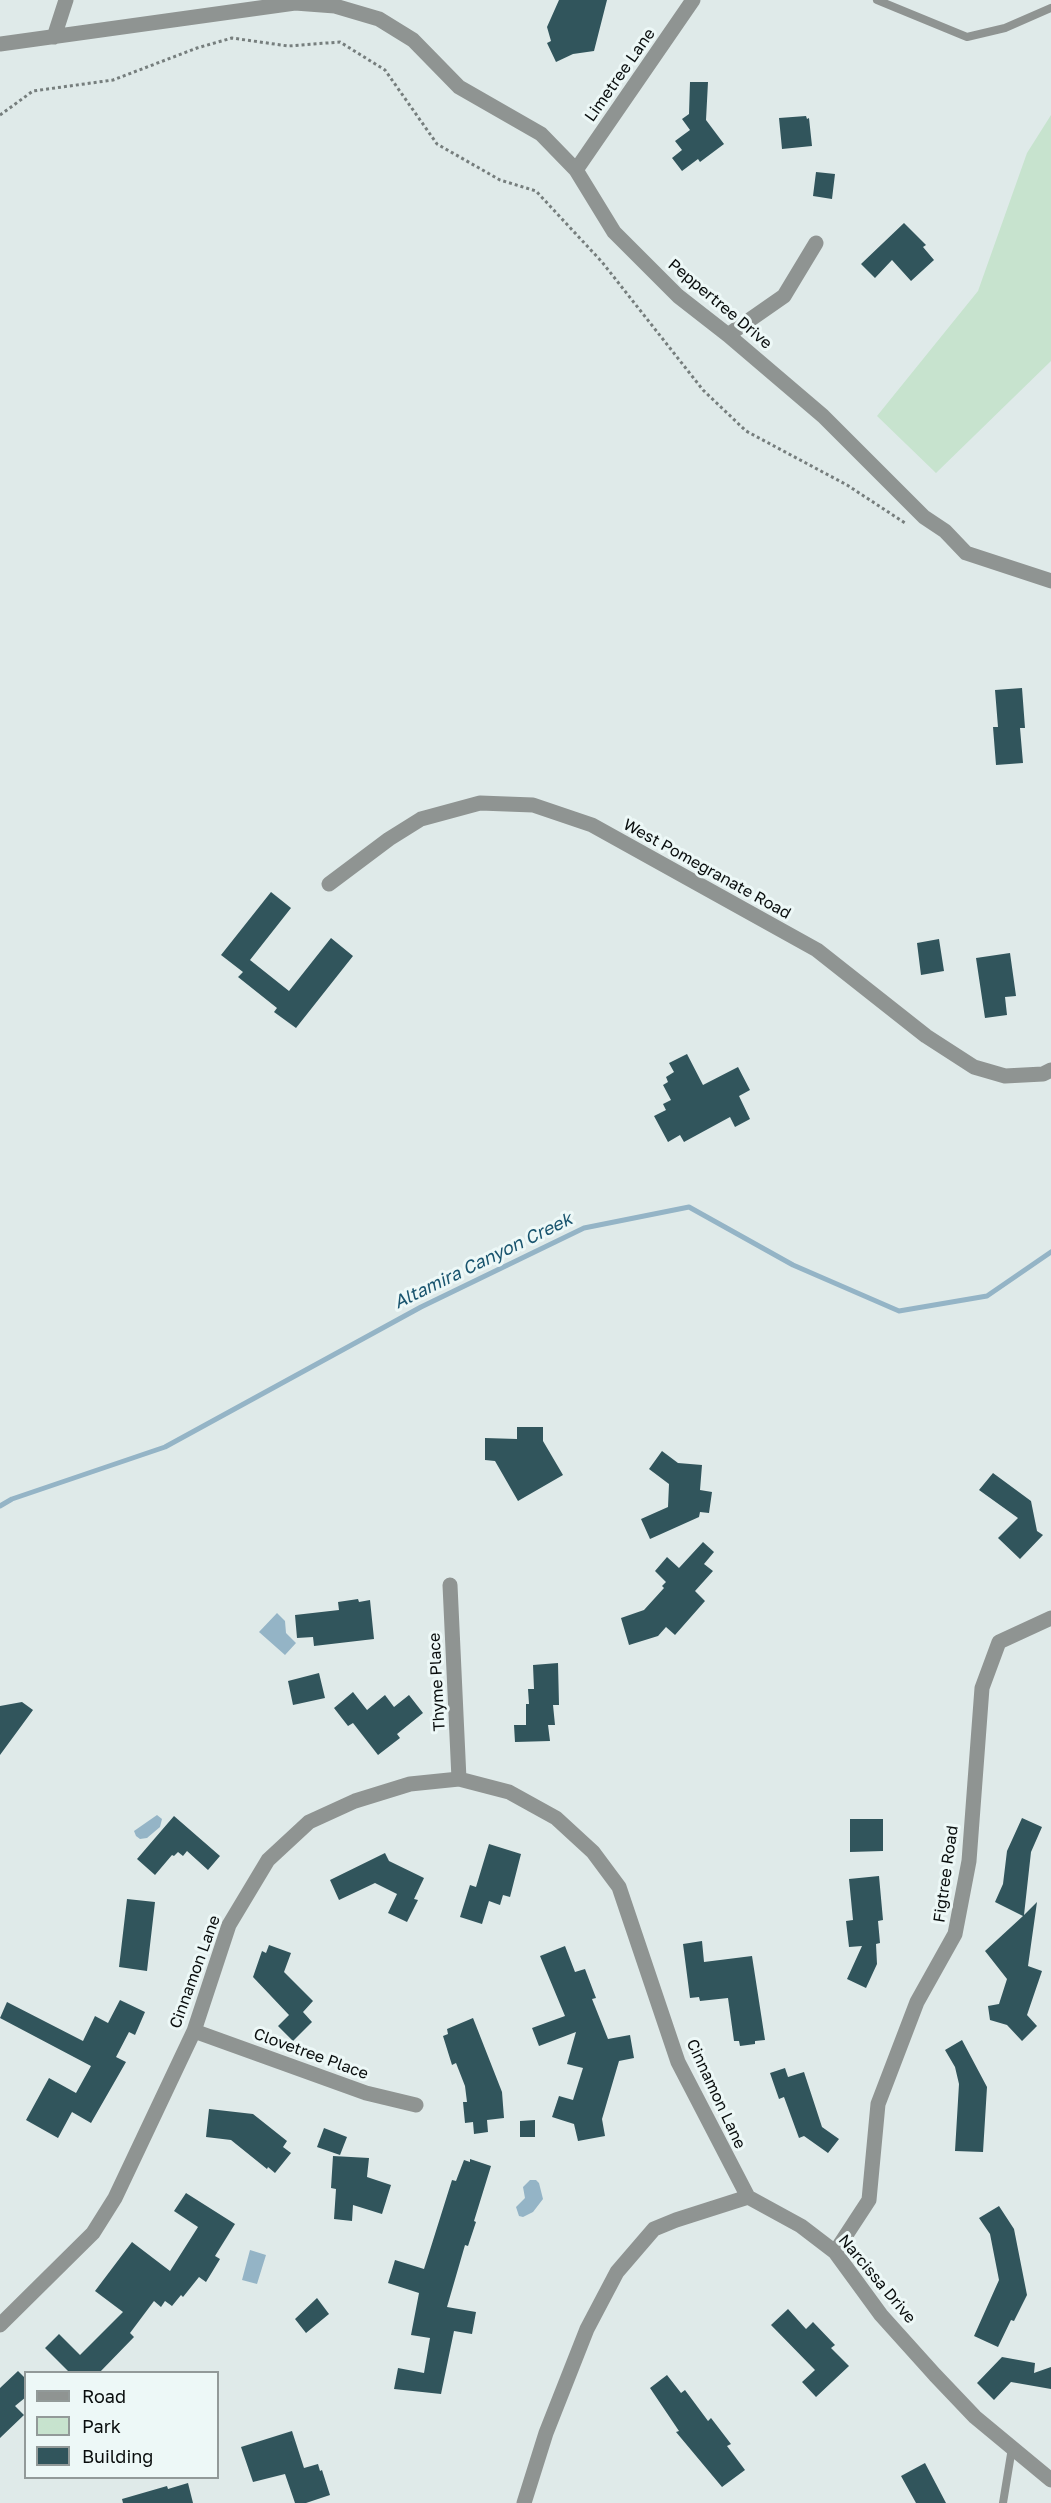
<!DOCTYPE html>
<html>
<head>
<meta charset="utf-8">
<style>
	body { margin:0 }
	#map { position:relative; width:1051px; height:2503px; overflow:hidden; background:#dfeae9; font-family:"Golos Text",sans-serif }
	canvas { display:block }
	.legend { position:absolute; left:24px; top:2371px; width:195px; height:108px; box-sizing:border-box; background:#edf8f7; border:2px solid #929a99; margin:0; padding:8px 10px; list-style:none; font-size:18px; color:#090d0d }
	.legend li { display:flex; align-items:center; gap:12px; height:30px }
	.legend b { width:30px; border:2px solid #929a99 }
</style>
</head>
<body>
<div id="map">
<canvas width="1051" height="2503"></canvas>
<ul class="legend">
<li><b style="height:8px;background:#8f9492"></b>Road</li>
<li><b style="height:16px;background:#c7e3ce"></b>Park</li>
<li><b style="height:16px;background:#31555c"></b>Building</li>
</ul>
</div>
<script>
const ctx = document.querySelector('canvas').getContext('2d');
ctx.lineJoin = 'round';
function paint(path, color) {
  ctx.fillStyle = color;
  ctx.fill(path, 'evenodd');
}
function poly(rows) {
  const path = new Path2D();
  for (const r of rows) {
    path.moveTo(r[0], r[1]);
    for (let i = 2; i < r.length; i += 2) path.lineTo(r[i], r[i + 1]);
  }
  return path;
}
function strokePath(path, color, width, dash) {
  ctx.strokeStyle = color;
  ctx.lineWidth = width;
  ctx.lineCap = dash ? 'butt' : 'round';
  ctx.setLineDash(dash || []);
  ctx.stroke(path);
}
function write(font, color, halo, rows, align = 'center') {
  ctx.font = font + ' "Golos Text",sans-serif';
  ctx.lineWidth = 6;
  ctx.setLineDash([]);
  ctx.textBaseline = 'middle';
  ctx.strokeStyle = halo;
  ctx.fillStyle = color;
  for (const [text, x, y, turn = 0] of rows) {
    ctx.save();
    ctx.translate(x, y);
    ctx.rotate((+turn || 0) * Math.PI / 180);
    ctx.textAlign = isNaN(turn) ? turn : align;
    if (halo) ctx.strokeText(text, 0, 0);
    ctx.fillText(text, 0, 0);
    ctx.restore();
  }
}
paint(poly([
	[1051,115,1051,361,936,473,877,416,978,291,1027,153]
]), '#c7e3ce');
paint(poly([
	[277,1613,285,1621,286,1633,296,1643,285,1655,259,1632],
	[157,1815,162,1819,160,1827,147,1838,140,1839,136,1836,134,1831],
	[530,2180,536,2180,539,2183,543,2199,533,2212,523,2217,519,2216,516,2207,525,2198,523,2187],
	[250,2250,266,2255,257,2284,242,2280]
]), '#94b4c6');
strokePath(poly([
	[0,1506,12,1499,165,1447,421,1307,584,1228,689,1207,793,1265,899,1311,987,1296,1051,1252]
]), '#94b4c6', 5);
paint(poly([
	[559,0,607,0,594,51,573,54,556,62,547,43,551,41,547,27],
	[690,82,708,82,706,120,724,144,700,162,698,159,682,171,672,158,682,150,675,141,690,130,682,119,689,114],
	[806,116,807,119,809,118,812,146,782,149,779,118],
	[816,172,835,174,832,199,813,196],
	[904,223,926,245,923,247,934,260,911,281,892,260,875,278,861,264],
	[1022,688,1025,728,1020,728,1023,763,996,765,993,727,998,727,995,690],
	[271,892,291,908,250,960,289,991,331,938,353,956,296,1028,274,1012,277,1008,238,977,243,972,221,955],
	[939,939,944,971,921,975,917,943],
	[1010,953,1016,996,1005,997,1007,1015,985,1018,976,958],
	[687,1054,703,1085,738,1067,750,1090,739,1096,750,1119,735,1127,730,1117,684,1142,680,1135,668,1142,654,1116,666,1110,663,1104,671,1100,663,1085,668,1082,666,1077,674,1072,669,1063],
	[517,1427,543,1427,543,1441,563,1475,518,1501,495,1461,485,1460,485,1438,517,1439],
	[662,1451,678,1463,702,1465,700,1490,712,1492,709,1513,700,1512,699,1517,650,1539,641,1519,668,1507,669,1484,649,1469],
	[993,1473,1031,1501,1037,1531,1043,1535,1020,1559,998,1538,1018,1518,979,1490],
	[703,1542,714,1552,704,1564,713,1571,695,1591,705,1601,675,1635,666,1627,658,1636,629,1645,621,1618,644,1610,664,1588,662,1586,666,1582,655,1571,667,1557,679,1568],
	[358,1599,359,1602,370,1600,374,1639,314,1646,313,1637,297,1638,295,1615,339,1610,338,1602],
	[558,1663,559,1705,553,1705,555,1725,548,1725,550,1741,515,1742,514,1725,526,1725,526,1704,529,1704,528,1689,534,1689,533,1665],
	[319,1673,325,1698,293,1705,288,1681],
	[353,1692,367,1710,385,1695,394,1707,409,1695,423,1713,397,1734,400,1738,378,1755,353,1723,348,1726,334,1708],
	[22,1702,33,1710,0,1755,0,1706],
	[174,1816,220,1856,208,1870,187,1851,183,1856,178,1852,174,1856,172,1855,155,1875,137,1859],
	[1022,1818,1042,1827,1031,1852,1024,1915,1037,1902,1028,1966,1042,1971,1027,2015,1037,2026,1022,2041,1007,2025,990,2020,988,2006,999,2004,1007,1979,985,1951,1023,1916,995,1902,1003,1884,1007,1851],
	[850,1819,883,1819,883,1851,850,1852],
	[489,1844,521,1854,510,1897,503,1895,500,1905,489,1901,482,1924,460,1917,470,1885,476,1887],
	[385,1853,389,1861,424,1878,414,1899,418,1900,407,1922,388,1913,397,1894,375,1883,339,1900,330,1880],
	[879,1876,883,1920,878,1921,880,1943,876,1944,877,1964,866,1988,847,1979,862,1946,849,1947,846,1921,853,1920,849,1879],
	[127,1899,155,1902,147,1971,119,1967],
	[702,1941,704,1962,752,1956,765,2040,755,2041,755,2044,740,2046,739,2041,734,2041,728,1998,700,2001,699,1997,690,1998,683,1944],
	[269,1945,291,1953,284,1972,313,2001,303,2012,312,2022,293,2041,278,2026,289,2015,253,1977,262,1951,266,1953],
	[565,1946,575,1972,585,1969,596,1998,592,1999,608,2039,630,2035,634,2058,619,2061,602,2119,605,2136,578,2141,574,2124,552,2117,559,2096,573,2100,583,2068,567,2064,576,2032,539,2046,532,2028,565,2016,540,1956],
	[120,2000,145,2012,135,2035,129,2032,116,2057,126,2062,91,2123,72,2112,58,2138,26,2120,49,2078,76,2093,91,2066,0,2018,7,2002,83,2041,95,2016,108,2023],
	[473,2018,502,2092,504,2118,487,2120,488,2132,474,2134,473,2122,465,2123,463,2102,467,2102,465,2086,456,2063,452,2065,443,2036,448,2034,447,2029],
	[962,2040,987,2087,983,2152,955,2151,959,2084,955,2067,945,2050],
	[785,2068,788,2077,804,2072,822,2127,839,2139,828,2153,804,2136,799,2138,784,2097,779,2099,770,2073],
	[209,2109,253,2114,287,2141,283,2147,291,2153,275,2173,268,2167,267,2169,231,2140,206,2137],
	[535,2120,535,2137,520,2137,520,2121],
	[324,2128,347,2137,340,2155,317,2147],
	[333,2156,369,2158,367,2177,391,2185,382,2214,353,2205,352,2221,334,2219,336,2189,331,2188],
	[470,2159,491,2166,474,2221,476,2222,468,2246,465,2245,447,2307,476,2312,472,2334,454,2331,441,2394,394,2389,398,2368,424,2373,430,2338,411,2335,419,2293,388,2283,395,2260,424,2269,452,2180,456,2181,464,2160,470,2162],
	[186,2193,235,2224,215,2256,220,2259,206,2282,199,2277,183,2297,181,2295,172,2306,165,2301,161,2307,154,2301,130,2333,134,2337,99,2373,70,2373,45,2348,59,2334,80,2355,123,2312,95,2291,132,2242,170,2271,198,2227,174,2211],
	[999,2206,1014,2229,1027,2295,1014,2321,1011,2320,998,2347,974,2336,999,2280,990,2234,979,2218],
	[317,2298,329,2314,306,2333,295,2319],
	[788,2309,806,2329,813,2322,835,2345,831,2348,849,2366,816,2397,802,2382,815,2370,771,2325],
	[1002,2357,1035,2363,1034,2373,1051,2367,1051,2389,1011,2382,994,2400,977,2383],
	[18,2371,26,2379,26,2397,15,2406,24,2415,0,2438,0,2388],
	[667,2375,681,2393,685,2390,708,2421,711,2418,731,2444,727,2446,745,2470,722,2487,676,2432,679,2431,650,2388],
	[292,2431,304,2468,318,2464,320,2471,322,2470,330,2495,306,2503,295,2503,285,2474,253,2482,241,2447],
	[925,2463,946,2503,916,2503,901,2476],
	[188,2483,193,2503,123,2503,122,2499,167,2486,168,2489]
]), '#31555c');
strokePath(poly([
	[0,115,33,91,113,80,197,48,232,38,288,46,340,42,385,70,437,144,500,180,536,191,602,262,703,390,746,431,847,485,905,523]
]), '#767e7d', 3, [3, 3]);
strokePath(poly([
	[877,0,967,37,1005,28,1051,8],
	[1003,2503,1012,2448]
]), '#8f9492', 8);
strokePath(poly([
	[54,37,66,0],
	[0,44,295,3,335,6,379,19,413,40,459,87,541,134,576,170,614,232,678,296,728,335,823,416,924,517,945,531,966,553,1051,581],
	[576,170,693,0],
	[728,335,784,296,816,243],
	[329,884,389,839,421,819,480,803,533,805,592,825,817,950,926,1036,974,1067,1005,1076,1043,1074,1051,1070],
	[450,1585,459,1779],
	[194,2031,366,2093,416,2105],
	[835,2252,869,2200,878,2104,917,2002,955,1934,969,1861,982,1688,999,1642,1051,1618],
	[0,2325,93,2233,115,2198,194,2031,229,1925,268,1860,309,1822,355,1801,410,1784,459,1779,509,1792,556,1818,593,1852,619,1887,678,2062,748,2197],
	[524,2503,546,2433,587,2329,617,2272,654,2229,676,2220,748,2197,801,2226,835,2252,881,2315,935,2375,975,2417,1051,2480]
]), '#8f9492', 15);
write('16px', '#090d0d', '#edf8f7', [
	["Limetree Lane",620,75,-55],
	["Peppertree Drive",720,304,40],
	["West Pomegranate Road",707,869,29],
	["Thyme Place",437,1682,-93],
	["Figtree Road",946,1874,-82],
	["Cinnamon Lane",195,1972,-70],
	["Clovetree Place",311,2054,20],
	["Cinnamon Lane",716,2094,65],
	["Narcissa Drive",877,2279,50]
]);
write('italic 18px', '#19546e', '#edf8f7', [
	["Altamira Canyon Creek",483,1261,-26]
]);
</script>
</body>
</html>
